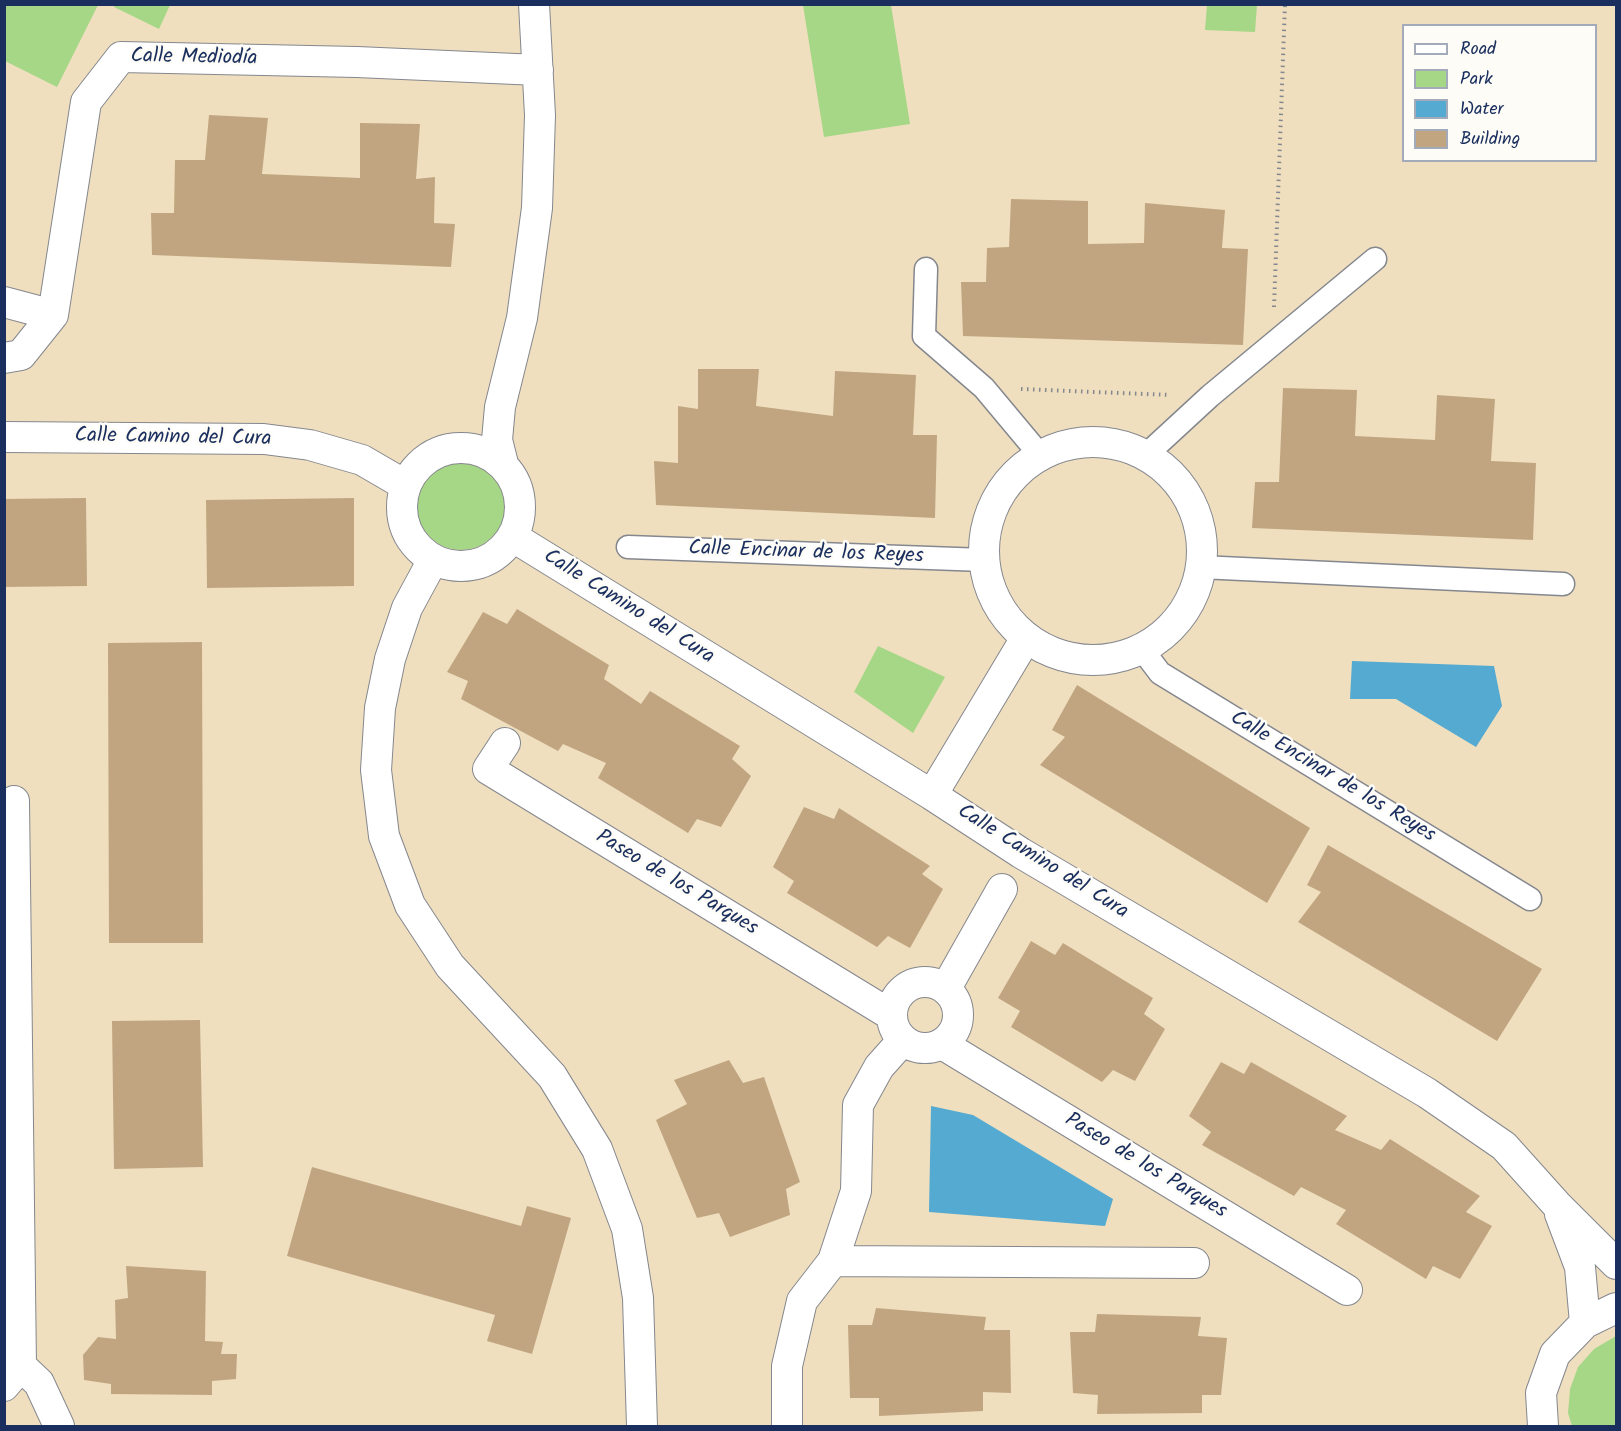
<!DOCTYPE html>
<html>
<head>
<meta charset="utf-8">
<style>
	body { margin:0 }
	#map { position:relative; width:1621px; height:1431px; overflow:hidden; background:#efdfbf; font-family:Kalam,sans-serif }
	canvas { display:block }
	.frame { position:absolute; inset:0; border:6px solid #1b2f5e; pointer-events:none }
	.legend { position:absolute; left:1402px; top:24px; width:195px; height:138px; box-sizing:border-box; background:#fdfcf7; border:2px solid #a3aaba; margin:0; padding:8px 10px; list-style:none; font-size:18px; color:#1b2f5e }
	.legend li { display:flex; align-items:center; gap:12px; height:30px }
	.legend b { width:30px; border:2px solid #a3aaba }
</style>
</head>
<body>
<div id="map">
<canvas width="1621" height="1431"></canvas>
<div class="frame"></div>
<ul class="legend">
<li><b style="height:8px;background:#fff"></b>Road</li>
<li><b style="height:16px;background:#a6d786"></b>Park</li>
<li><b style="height:16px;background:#54aad0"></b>Water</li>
<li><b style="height:16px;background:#c1a580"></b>Building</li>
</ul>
</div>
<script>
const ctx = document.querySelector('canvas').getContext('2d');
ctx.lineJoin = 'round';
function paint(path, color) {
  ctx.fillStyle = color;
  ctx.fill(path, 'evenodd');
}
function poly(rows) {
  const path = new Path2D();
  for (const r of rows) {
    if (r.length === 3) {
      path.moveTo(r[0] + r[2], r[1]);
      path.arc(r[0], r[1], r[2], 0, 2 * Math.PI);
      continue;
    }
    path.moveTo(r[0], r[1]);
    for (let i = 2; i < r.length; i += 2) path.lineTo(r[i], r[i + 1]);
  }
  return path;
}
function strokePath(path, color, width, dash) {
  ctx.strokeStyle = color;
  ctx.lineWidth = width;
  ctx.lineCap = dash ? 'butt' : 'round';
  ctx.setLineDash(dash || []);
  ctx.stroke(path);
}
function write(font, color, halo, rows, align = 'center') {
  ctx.font = font + ' Kalam,sans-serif';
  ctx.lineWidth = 5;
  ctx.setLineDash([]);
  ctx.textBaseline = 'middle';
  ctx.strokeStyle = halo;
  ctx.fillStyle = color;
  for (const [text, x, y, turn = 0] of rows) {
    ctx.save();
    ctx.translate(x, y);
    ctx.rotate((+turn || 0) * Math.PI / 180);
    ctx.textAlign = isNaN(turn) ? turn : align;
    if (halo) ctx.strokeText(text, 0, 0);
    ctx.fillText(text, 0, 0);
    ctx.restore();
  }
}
paint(poly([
	[4,5,98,5,57,87,5,61],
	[115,5,115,4,170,5,159,29,114,7],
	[803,5,891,5,910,124,824,137],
	[1207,5,1257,5,1255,32,1205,30],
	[461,506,44],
	[878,646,945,677,913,733,854,692],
	[1616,1336,1616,1426,1572,1426,1568,1413,1570,1389,1578,1367,1594,1349]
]), '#a6d786');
paint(poly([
	[1352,661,1494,666,1502,706,1476,747,1396,699,1350,699],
	[931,1106,973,1115,1113,1199,1105,1226,929,1212]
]), '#54aad0');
paint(poly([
	[209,115,268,118,262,174,360,178,360,123,420,124,416,179,435,177,434,223,455,224,451,267,152,255,151,213,174,213,175,160,205,160],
	[1011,199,1088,201,1088,244,1144,243,1145,203,1225,210,1222,248,1248,249,1243,345,963,336,961,282,986,282,987,248,1009,247],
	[698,369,759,369,756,406,833,416,835,371,916,375,913,435,937,435,935,518,656,505,654,461,678,463,678,406,698,409],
	[1283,388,1357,390,1355,436,1435,440,1437,395,1495,399,1491,461,1536,463,1533,540,1252,528,1255,482,1279,482],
	[86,498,87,586,4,587,4,499],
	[354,498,354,586,207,588,206,500],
	[517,609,609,665,604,679,641,704,650,691,740,746,732,759,751,776,721,827,697,819,688,833,598,778,606,763,563,744,558,751,461,699,468,681,447,672,483,612,507,624],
	[202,642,203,943,109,943,108,643],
	[1077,685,1310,828,1267,903,1040,765,1065,737,1052,730],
	[804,807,834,819,839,808,930,866,922,874,943,889,910,948,888,936,877,947,787,893,794,881,773,867],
	[1328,845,1542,969,1497,1041,1298,922,1321,892,1307,885],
	[1031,941,1055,955,1063,943,1153,998,1144,1014,1165,1029,1135,1081,1113,1070,1102,1082,1011,1027,1020,1011,998,998],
	[200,1020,203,1167,114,1169,112,1021],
	[729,1060,743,1083,764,1077,800,1182,786,1189,790,1215,730,1237,719,1213,697,1218,656,1120,687,1104,674,1080],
	[1221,1062,1244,1074,1251,1062,1347,1116,1335,1130,1381,1150,1390,1139,1480,1196,1466,1212,1492,1226,1460,1279,1433,1266,1426,1279,1336,1224,1346,1210,1301,1187,1294,1196,1202,1145,1211,1132,1189,1116],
	[312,1167,521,1226,527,1206,571,1218,532,1354,487,1341,495,1315,287,1256],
	[126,1266,206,1271,205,1341,223,1342,221,1354,237,1354,236,1379,212,1381,212,1395,111,1394,111,1384,84,1380,83,1355,98,1337,116,1339,115,1300,128,1298],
	[876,1308,986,1317,984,1330,1010,1330,1011,1393,983,1392,983,1411,879,1416,879,1398,850,1398,848,1325,872,1325],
	[1097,1314,1201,1317,1198,1336,1227,1338,1221,1395,1202,1395,1202,1413,1097,1414,1098,1395,1073,1393,1070,1332,1095,1332]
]), '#c1a580');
const pedestrian = poly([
	[926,269,924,336,984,388,1040,455],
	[1146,455,1210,396,1375,259],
	[628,547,984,560],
	[1200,567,1563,584],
	[1141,648,1160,673,1530,899]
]);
const minor = poly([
	[4,302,53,315],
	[4,358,21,355,53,315,86,102,121,57,357,62,538,70],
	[4,437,264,439,310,445,362,460,405,485],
	[1093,551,109],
	[461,507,59],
	[503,464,497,440,500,407,522,318,537,208,540,115,534,4],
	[513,537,932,795,1021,853,1427,1093,1504,1146,1557,1205,1616,1264],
	[433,560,407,608,390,659,380,708,376,770,384,836,410,905,450,966,552,1076,597,1149,627,1229,638,1298,642,1426],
	[505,743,488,769,891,1015],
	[932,795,1026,638],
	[925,1015,33],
	[946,988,1002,889],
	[942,1044,1347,1290],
	[1560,1214,1580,1267,1585,1323],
	[833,1261,1194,1263],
	[21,1366,39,1383,59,1426],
	[4,1386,21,1366,14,801],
	[787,1426,787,1366,802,1301,833,1261,856,1191,858,1105,879,1067,903,1040],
	[1543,1426,1541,1393,1555,1354,1585,1323,1616,1308]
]);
strokePath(pedestrian, '#85878e', 25);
strokePath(minor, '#85878e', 32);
strokePath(poly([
	[1274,307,1285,4],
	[1021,389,1170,395]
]), '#85878e', 4, [1.5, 4.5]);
strokePath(pedestrian, '#fff', 22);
strokePath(minor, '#fff', 30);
write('21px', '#1b2f5e', '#fdfcf7', [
	["Calle Mediodía",194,59,1],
	["Calle Camino del Cura",173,439,1],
	["Calle Encinar de los Reyes",806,554,2],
	["Calle Camino del Cura",628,608,32],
	["Calle Encinar de los Reyes",1332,778,31],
	["Calle Camino del Cura",1042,863,32],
	["Paseo de los Parques",676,884,31],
	["Paseo de los Parques",1145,1167,31]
]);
</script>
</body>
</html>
